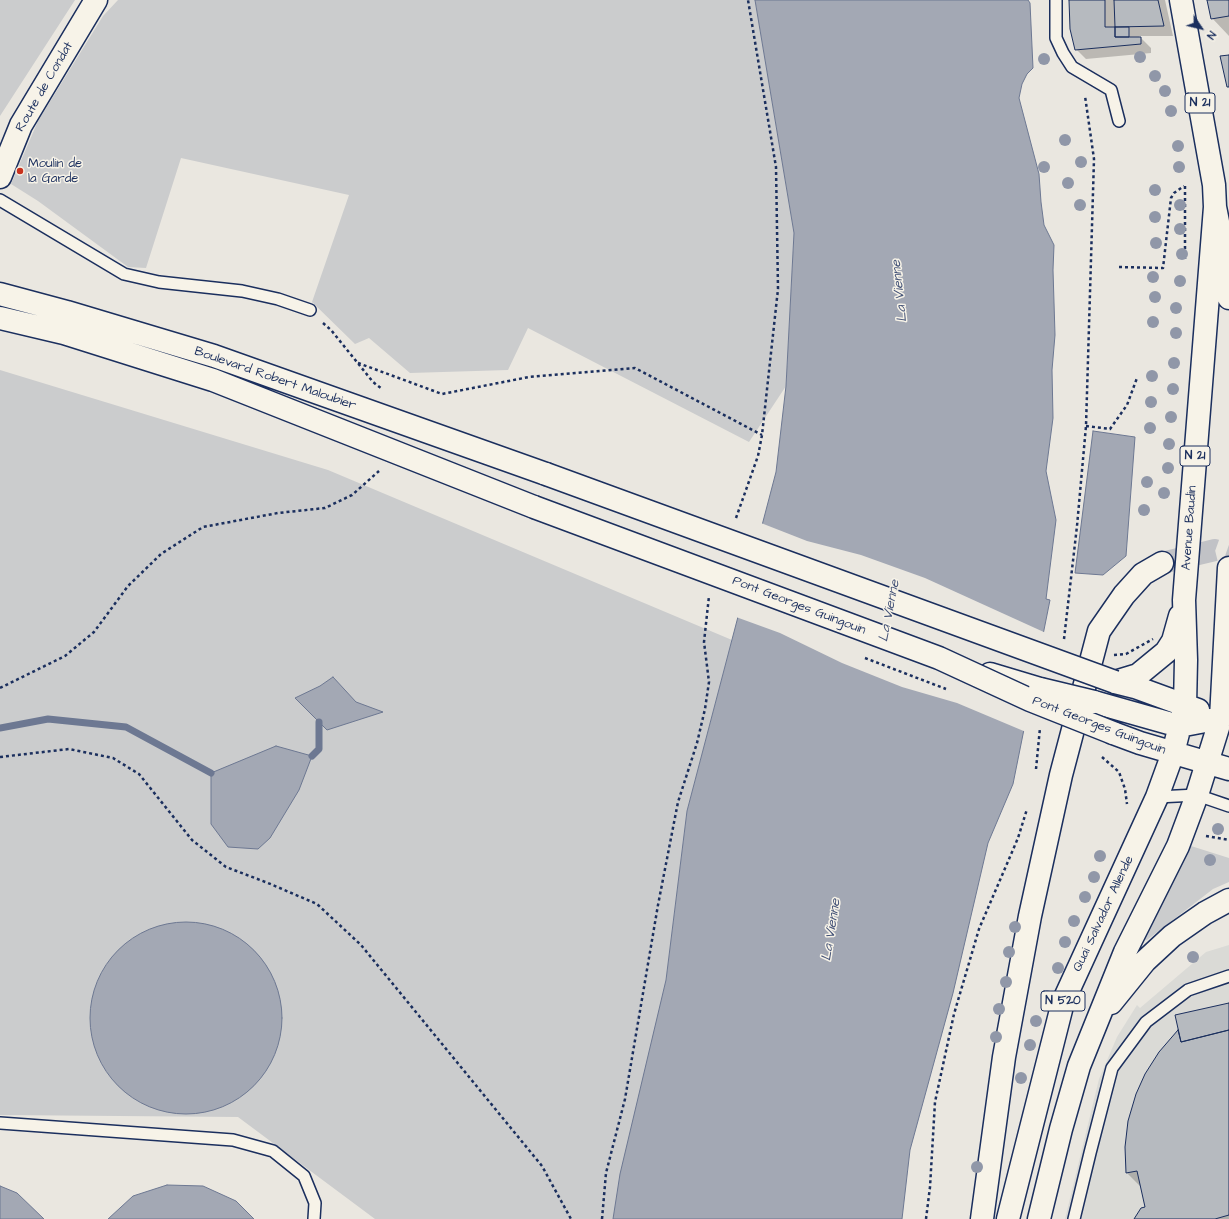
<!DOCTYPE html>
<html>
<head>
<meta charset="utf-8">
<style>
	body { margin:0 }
	#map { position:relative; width:1229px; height:1219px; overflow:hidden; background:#eae7e0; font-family:"Architects Daughter",sans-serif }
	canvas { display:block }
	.north { position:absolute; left:1181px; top:8px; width:40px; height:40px; -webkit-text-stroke:3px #f7f3e8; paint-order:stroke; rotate:125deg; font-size:11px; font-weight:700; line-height:16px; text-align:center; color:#1b2f5e }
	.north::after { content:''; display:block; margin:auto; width:14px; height:18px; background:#1b2f5e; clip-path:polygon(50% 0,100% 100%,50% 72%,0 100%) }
</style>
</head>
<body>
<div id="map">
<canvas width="1229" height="1219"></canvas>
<div class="north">N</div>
</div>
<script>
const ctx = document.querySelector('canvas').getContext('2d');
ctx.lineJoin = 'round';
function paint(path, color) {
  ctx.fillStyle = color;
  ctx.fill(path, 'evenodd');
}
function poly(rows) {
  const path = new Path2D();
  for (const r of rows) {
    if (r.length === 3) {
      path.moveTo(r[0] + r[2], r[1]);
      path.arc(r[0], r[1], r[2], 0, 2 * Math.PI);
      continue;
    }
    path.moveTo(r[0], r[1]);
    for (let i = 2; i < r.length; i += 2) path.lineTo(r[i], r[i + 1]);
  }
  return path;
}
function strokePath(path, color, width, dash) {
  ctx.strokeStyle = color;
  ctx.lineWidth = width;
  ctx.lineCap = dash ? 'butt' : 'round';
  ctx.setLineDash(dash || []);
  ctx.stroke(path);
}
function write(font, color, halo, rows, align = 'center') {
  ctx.font = font + ' "Architects Daughter",sans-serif';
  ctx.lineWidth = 3;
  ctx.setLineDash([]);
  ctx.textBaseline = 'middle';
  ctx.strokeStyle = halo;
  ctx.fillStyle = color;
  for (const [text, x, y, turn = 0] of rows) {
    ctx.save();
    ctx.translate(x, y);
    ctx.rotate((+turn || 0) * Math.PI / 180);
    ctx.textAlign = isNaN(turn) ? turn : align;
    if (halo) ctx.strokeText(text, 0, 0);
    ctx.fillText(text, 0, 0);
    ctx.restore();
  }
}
paint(poly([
	[1229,945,1229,1219,1065,1219,1099,1079,1117,1037,1137,1005,1140,1008,1206,952]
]), '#dadad6');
paint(poly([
	[0,0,75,0,0,116],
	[118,0,755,0,794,233,786,386,749,442,528,328,508,370,410,373,369,338,355,344,312,302,349,195,181,158,146,268,128,267,38,201,11,184,38,121,103,16],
	[0,370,328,470,732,640,687,811,666,980,618,1219,375,1219,238,1117,0,1115],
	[1191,846,1229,858,1229,882,1213,889,1147,940,1142,940]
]), '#cbcccd');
const water = poly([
	[755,0,1028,0,1030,3,1033,68,1027,74,1022,84,1019,98,1039,174,1041,202,1044,225,1054,245,1053,270,1055,335,1052,370,1053,418,1046,471,1056,520,1046,599,1050,600,1013,784,988,843,953,993,910,1150,902,1219,613,1219,620,1174,666,980,687,811,776,472,786,386,794,233,755,0],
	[1093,431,1135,437,1126,556,1103,575,1075,573,1093,431],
	[333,677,356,702,383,712,327,730,295,698,320,686,333,677],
	[276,746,312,756,299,790,270,838,258,849,228,847,211,824,211,773,276,746],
	[186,1018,96],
	[167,1185,203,1186,236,1201,254,1219,108,1219,133,1196,167,1185],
	[0,1186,17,1193,44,1219,0,1219,0,1186]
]);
paint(water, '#a3a8b4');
strokePath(water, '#6d7892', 1);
paint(poly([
	[761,523,807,541,861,555,925,578,1046,633,1026,732,957,703,902,687,842,663,780,633,736,617]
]), '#eae7e0');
paint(poly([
	[1070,0,1165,0,1173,36,1139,36,1151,48,1151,53,1086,59,1076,49],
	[1208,0,1229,0,1229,36,1212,18],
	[1229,1004,1229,1219,1135,1219,1147,1208,1142,1188,1127,1173,1126,1147,1160,1052,1179,1031]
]), '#0003');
strokePath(poly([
	[0,728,48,719,126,727,211,773],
	[312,756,319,749,319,722]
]), '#6d7892', 7);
const building = poly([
	[1069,0,1105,0,1105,27,1115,27,1115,37,1141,37,1141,44,1075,50,1070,29,1069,0],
	[1114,0,1158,0,1164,26,1115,27,1114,0],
	[1207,0,1229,0,1229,16,1211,19,1207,0],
	[1115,27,1129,27,1129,37,1115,37,1115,27],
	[1229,55,1229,87,1227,87,1220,56,1229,55],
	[1229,1003,1229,1030,1181,1042,1175,1015,1229,1003],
	[1178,1030,1181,1042,1229,1030,1229,1215,1215,1219,1134,1219,1141,1208,1145,1207,1137,1171,1126,1173,1125,1147,1128,1121,1136,1094,1145,1074,1159,1052,1178,1030]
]);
paint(building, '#b6babf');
strokePath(building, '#1b2f5e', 1);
strokePath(poly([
	[1162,563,1215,550,1229,555]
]), '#c1c2c6', 22, [22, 11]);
const lane = poly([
	[1056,0,1056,38,1063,53,1072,67,1111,90,1119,121],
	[0,200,124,274,159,282,242,291,278,299,310,310],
	[1157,797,1197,795,1229,806],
	[0,1123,233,1140,273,1151,304,1176,315,1203,314,1219],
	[1074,1219,1090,1153,1112,1068,1146,1022,1188,990,1229,976]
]);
const secondary = poly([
	[0,177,21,125,96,0]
]);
const primary = poly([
	[1181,0,1214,185,1215,207,1229,276],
	[1229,275,1229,298],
	[0,294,67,312,214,356,546,474],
	[0,318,64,333,213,380,534,507],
	[990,674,1040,689],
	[1115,682,1135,687,1198,710],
	[1115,682,1138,675,1166,652,1173,641,1180,616],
	[1094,702,1179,726,1221,718],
	[1113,733,1140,743,1229,769],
	[1111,1003,1145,961,1172,936,1205,913,1229,900],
	[982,1219,1004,1057,1030,916,1061,775,1099,631,1124,595,1143,574,1162,563],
	[1008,1219,1063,1002,1157,797,1173,753,1185,706,1186,660,1184,600,1215,207],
	[1039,1219,1061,1129,1079,1066,1125,952,1178,846,1197,795,1221,718,1229,568]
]);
strokePath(lane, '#1b2f5e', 14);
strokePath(secondary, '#1b2f5e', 25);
strokePath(primary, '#1b2f5e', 25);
strokePath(poly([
	[1185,186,1185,259],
	[1119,267,1163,268,1171,198,1174,193,1184,186],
	[323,323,331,330,373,382,382,389],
	[358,363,442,394,529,377,635,368,762,435],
	[1086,426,1110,429,1127,405,1137,378],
	[736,518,758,456,762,435,778,289,776,167,748,0],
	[1064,639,1077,526,1086,426,1094,159,1085,96],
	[0,688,65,656,94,632,128,586,161,554,203,527,278,513,325,508,352,495,379,471],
	[0,757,69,749,113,758,139,774,192,840,226,867,268,883,317,904,361,945,542,1166,571,1219],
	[1102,757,1119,772,1125,789,1127,804],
	[1036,769,1040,728],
	[1206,836,1229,840],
	[602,1219,606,1173,625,1099,658,905,678,802,697,743,705,709,709,682,704,642,709,596],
	[926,1219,930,1187,935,1102,954,1014,979,929,1018,838,1027,809]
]), '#1b2f5e', 2.5, [3, 3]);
strokePath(lane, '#f7f3e8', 11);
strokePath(secondary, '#f7f3e8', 22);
strokePath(primary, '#f7f3e8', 22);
const primaryBridge = poly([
	[546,474,1115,682],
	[534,507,939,658,1030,700,1113,733],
	[1040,689,1094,702]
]);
strokePath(primaryBridge, '#1b2f5e', 25, []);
strokePath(poly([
	[1114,655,1126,654,1153,639],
	[865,658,946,689]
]), '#1b2f5e', 2.5, [3, 3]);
strokePath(primaryBridge, '#f7f3e8', 22);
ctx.fillStyle = '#9097a8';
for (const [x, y] of [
	[1140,57],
	[1044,59],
	[1155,76],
	[1165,91],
	[1171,111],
	[1065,140],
	[1178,146],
	[1081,162],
	[1044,167],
	[1179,167],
	[1068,183],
	[1155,190],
	[1080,205],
	[1180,205],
	[1155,217],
	[1180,229],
	[1156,243],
	[1182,254],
	[1153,277],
	[1180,281],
	[1155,297],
	[1176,308],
	[1153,322],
	[1176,333],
	[1174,363],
	[1152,376],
	[1173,389],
	[1151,402],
	[1171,417],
	[1150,428],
	[1169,444],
	[1168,468],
	[1147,482],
	[1164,493],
	[1144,510],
	[1218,829],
	[1100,856],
	[1210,860],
	[1094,877],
	[1085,897],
	[1074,921],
	[1015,927],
	[1065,942],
	[1009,952],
	[1193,957],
	[1058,968],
	[1006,982],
	[1047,996],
	[999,1009],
	[1036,1021],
	[996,1037],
	[1030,1045],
	[1021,1078],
	[977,1167]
]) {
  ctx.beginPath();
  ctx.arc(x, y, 6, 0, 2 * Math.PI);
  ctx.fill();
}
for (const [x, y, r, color] of [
	[20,171,4,"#c8321e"]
]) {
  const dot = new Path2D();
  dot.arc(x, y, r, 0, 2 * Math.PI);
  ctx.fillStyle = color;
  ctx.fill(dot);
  strokePath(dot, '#f7f3e8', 1.5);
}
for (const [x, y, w] of [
	[1200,103,30],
	[1195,456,30],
	[1063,1001,44]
]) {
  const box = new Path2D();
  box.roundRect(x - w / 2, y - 10, w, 20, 3);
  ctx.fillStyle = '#f7f3e8';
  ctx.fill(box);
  strokePath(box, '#1b2f5e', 1);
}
write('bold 12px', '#1b2f5e', null, [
	["N 21",1200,103],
	["N 21",1195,456],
	["N 520",1063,1001]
]);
write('13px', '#1b2f5e', '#f7f3e8', [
	["Route de Condat",45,87,-60],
	["Boulevard Robert Maloubier",275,379,19],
	["Avenue Baudin",1190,528,-86],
	["Pont Georges Guingouin",799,606,21],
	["Pont Georges Guingouin",1099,726,21],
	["Quai Salvador Allende",1104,914,-65]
]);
write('13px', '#1b2f5e', '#f7f3e8', [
	["Moulin de",28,164],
	["la Garde",28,179]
], 'left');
write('italic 14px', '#445378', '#f7f3e8', [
	["La Vienne",900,291,-96],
	["La Vienne",890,611,-79],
	["La Vienne",832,930,-81]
]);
</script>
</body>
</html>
